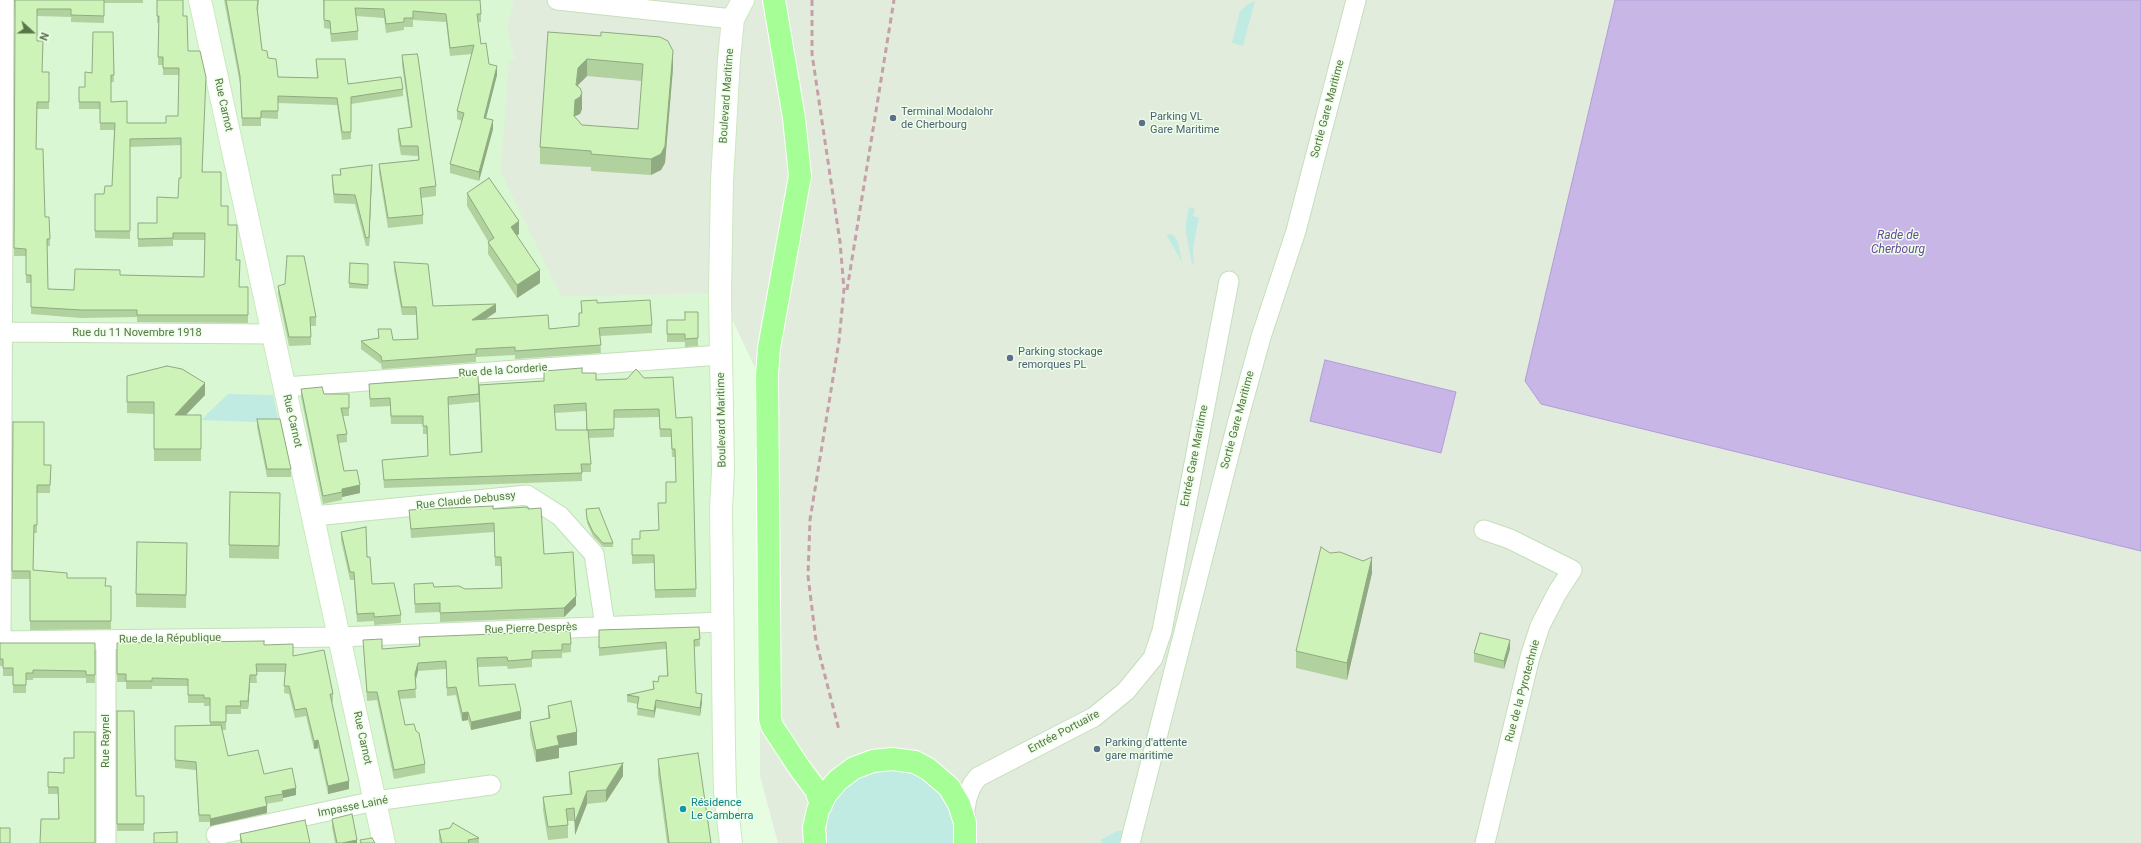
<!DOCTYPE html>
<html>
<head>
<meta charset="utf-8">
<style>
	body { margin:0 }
	#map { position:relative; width:2141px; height:843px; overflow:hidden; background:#e6fde1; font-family:Roboto,sans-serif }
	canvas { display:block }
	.north { position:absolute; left:12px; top:12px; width:40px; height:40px; -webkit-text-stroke:3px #ecffe8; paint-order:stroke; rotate:111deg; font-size:11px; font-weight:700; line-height:16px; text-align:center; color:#5a7547 }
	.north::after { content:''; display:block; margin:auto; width:14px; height:18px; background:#5a7547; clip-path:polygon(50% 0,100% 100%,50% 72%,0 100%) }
</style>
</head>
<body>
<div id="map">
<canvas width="2141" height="843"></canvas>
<div class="north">N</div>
</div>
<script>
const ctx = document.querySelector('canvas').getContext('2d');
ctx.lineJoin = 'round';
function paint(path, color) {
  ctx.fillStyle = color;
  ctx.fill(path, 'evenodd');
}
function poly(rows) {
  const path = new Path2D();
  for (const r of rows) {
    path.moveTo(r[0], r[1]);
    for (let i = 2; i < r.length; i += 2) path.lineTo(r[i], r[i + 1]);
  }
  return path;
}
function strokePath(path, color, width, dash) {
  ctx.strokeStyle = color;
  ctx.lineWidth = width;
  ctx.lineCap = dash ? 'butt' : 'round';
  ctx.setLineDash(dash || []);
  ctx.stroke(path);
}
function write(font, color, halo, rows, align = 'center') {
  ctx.font = font + ' Roboto,sans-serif';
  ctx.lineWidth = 3;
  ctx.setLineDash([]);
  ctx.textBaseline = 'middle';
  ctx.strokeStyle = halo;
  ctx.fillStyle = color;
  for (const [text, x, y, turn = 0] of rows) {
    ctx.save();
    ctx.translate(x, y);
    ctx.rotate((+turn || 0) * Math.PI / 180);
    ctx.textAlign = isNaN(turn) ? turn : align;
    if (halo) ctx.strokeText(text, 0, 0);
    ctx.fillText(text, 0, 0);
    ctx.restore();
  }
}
paint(poly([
	[0,0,514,0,507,26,514,59,509,59,653,295,720,294,725,843,0,843]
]), '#daf7d3');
paint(poly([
	[514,0,736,0,734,19,756,0,1615,0,1525,381,1541,404,2141,551,2141,843,778,843,760,776,759,376,720,294,561,296,501,172,509,59,514,59,507,26]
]), '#e1ecdd');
paint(poly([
	[1255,1,1243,46,1232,43,1240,11,1248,4],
	[1189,207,1195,209,1193,216,1199,218,1193,248,1194,265,1192,264,1186,233,1186,223],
	[1168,234,1173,235,1178,242,1182,262,1167,236],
	[228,394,273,395,279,423,201,420],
	[888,769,909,772,928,781,943,796,952,816,954,837,952,843,827,843,827,819,835,799,849,783,867,773],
	[1128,830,1124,843,1103,843,1100,840,1117,831]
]), '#c0ebe3');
const water = poly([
	[1615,0,2141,0,2141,551,1541,404,1525,381,1615,0],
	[1325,360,1456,392,1441,453,1310,421,1325,360]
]);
paint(water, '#c8b6e7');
strokePath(water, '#b39bd9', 1);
const street = poly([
	[557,0,733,19],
	[2,332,273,334],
	[285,387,721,355],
	[314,516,527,495,560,516,594,554,605,626],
	[1484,530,1510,539,1572,570,1557,593,1540,626,1530,657,1485,843],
	[106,640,106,843],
	[0,641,339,637,723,622],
	[1,641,4,0],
	[965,821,965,809,967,798,972,785,978,777,1094,717,1126,691,1153,658,1162,631,1229,281],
	[216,835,375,801,491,785],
	[1130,843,1237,424,1261,337,1296,231,1356,0]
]);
const secondary = poly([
	[200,0,384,843],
	[731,843,725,792,724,748,721,509,723,471,720,294,722,181,729,59,733,19,743,0]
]);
const primary = poly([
	[774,0,794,118,800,176,769,348,767,375,770,719,772,726,799,767,816,790,821,805],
	[815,843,814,828,818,810,826,794,838,780,854,768,873,761,892,759,915,762,928,769,949,787,959,804,965,823,965,843]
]);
strokePath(street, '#c5dfba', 21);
strokePath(secondary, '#cae9bd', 24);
strokePath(primary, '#fff', 24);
strokePath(street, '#fff', 19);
strokePath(secondary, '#fff', 22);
strokePath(primary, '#a6fe97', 22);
strokePath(poly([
	[812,0,812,54,840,242,844,289,839,341,810,520,808,576,816,641,839,730],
	[847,290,894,0]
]), '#c6a0a9', 3, [6, 4]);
paint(poly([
	[14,0,143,0,143,3,104,3,104,23,71,22,71,17,37,16,37,41,42,72,49,87,49,109,37,109,36,149,45,217,49,217,50,246,47,246,48,289,74,290,120,275,204,277,205,240,173,240,173,246,138,247,138,223,157,223,178,198,181,178,181,145,130,147,130,239,95,238,95,194,104,194,112,186,114,130,100,130,100,109,79,109,79,87,85,87,113,32,114,82,111,82,111,102,127,123,166,123,178,116,179,75,163,75,163,65,158,65,159,23,157,23,157,0,183,16,203,172,221,206,228,225,237,260,239,287,248,287,248,323,137,322,137,317,81,318,31,314,31,283,26,283,26,256,14,256,15,20],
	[224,0,259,0,258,12,262,50,268,58,278,77,317,78,316,59,348,84,403,89,403,96,351,104,351,139,342,140,337,105,278,103,278,119,261,118,261,126,242,126,240,84],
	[323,0,481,14,481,22,478,22,481,44,489,64,497,75,486,118,493,129,479,181,450,173,450,164,462,121,457,119,457,111,472,54,450,56,446,22,413,20,413,27,404,27,404,30,386,33,384,18,356,16,358,31,358,40,331,42,330,29,324,28],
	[548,32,673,68,665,163,661,170,651,175,591,171,591,167,540,164,540,147],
	[587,76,642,81,638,129,582,125,575,117,575,116,580,114,582,109,578,85],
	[402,55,436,186,436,196,421,198,423,215,423,224,388,228,379,173,379,164,418,160,418,156,401,155,398,139,398,129,411,128,402,65],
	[340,169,372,174,369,246,366,246,355,204,334,203,332,183,332,175,340,175],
	[467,193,519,234,517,235,540,283,517,298,488,254,488,241,467,206],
	[394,262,433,306,496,312,485,319,549,329,579,326,579,313,581,313,581,301,597,303,652,325,652,333,600,336,601,353,515,359,515,355,476,357,476,362,382,369,381,364,361,349,361,341,378,338,378,329,393,340,417,339,416,315,402,315,394,270],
	[368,264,368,289,349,288,349,283],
	[285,284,316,317,316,326,311,326,311,345,289,346,278,294,278,286],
	[698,312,698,346,685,347,685,342,667,342,667,320,685,320],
	[544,371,582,373,596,380,627,379,676,418,692,417,696,597,655,598,654,563,632,564,632,539,640,539,659,530,666,503,676,482,675,457,672,457,671,437,660,437,659,417,614,418,614,437,588,438,591,464,591,472,582,472,582,481,384,488,382,460,428,457,427,434,423,434,423,424,391,424,390,406,370,407,369,384,479,393,544,381],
	[479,395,481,452,450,455,448,405,479,402],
	[586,411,586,430,556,430,555,413],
	[127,376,205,395,186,415,201,415,201,461,154,461,154,414,127,413],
	[301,389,324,394,349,394,349,416,343,416,347,434,347,442,338,443,344,471,360,493,342,497,342,500,323,504,301,397],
	[257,419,291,469,291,477,267,477,257,427],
	[13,422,44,465,51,465,50,493,37,493,37,533,34,533,33,570,67,578,106,586,111,586,111,629,30,630,30,579,12,579],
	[280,506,279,559,229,558,229,545],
	[493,509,528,509,544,554,576,605,564,617,440,622,440,612,415,613,414,584,434,587,465,589,502,588,501,566,495,566,494,532,411,538,409,510],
	[586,509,613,543,613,547,603,547,593,536,587,523],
	[341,532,367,557,372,584,401,615,401,623,374,625,374,621,357,622,354,580,350,580,341,540],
	[1330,553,1372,573,1347,680,1296,668,1296,651],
	[187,556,186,608,136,607,136,594],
	[699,627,700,646,694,647,696,693,702,702,700,716,656,708,654,718,637,715,638,704,627,702,627,695,653,689,653,681,658,682,667,676,666,649,599,656,599,630],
	[419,637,571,644,571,652,562,653,562,658,532,659,532,667,508,669,507,666,478,667,479,686,521,719,471,730,468,720,462,721,456,695,447,696,446,669,418,671,415,681,416,698,399,699,405,725,416,731,425,764,425,773,394,779,377,700,367,701,363,640,382,649,419,646],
	[0,643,95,643,95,683,86,683,86,678,33,678,33,680,26,680,26,693,13,693,13,676,3,676,3,666,0,666],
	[117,643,264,645,293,656,333,694,333,701,332,702,349,789,328,794,318,748,314,749,306,716,295,718,289,694,284,693,285,672,256,672,257,683,250,683,248,709,241,709,241,714,226,714,226,730,222,730,228,756,264,774,296,795,283,798,283,801,266,804,267,813,210,826,210,822,199,822,196,770,175,768,175,726,210,725,210,706,204,706,204,703,188,703,188,686,152,686,152,689,126,689,126,682,117,682],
	[1510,649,1504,669,1474,662,1474,653],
	[548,706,577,745,559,748,559,758,536,762,530,735,530,722,548,718],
	[117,711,136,796,144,796,144,831,117,831],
	[658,759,711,843,667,843,658,775],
	[48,772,95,843,58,819,58,794,48,794],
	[569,772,623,776,606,802,587,804,575,835,574,821,568,821,568,838,548,840,543,810,543,797,570,794,569,784],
	[332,819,357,843,335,843,332,827],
	[439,830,479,838,479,843,440,843,439,839],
	[240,834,310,843,240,843]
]), '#b1d19e');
paint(poly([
	[673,51,673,68,665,163,661,170,651,175,651,159],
	[587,59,587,76,578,85,576,99,582,93,582,109,580,114,575,116,574,133,574,116,578,68],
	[497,66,497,75,484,126,484,118],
	[493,120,493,129,479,181,479,172],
	[372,165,372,174,369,246,369,237],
	[519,221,519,234,511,239,511,227],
	[540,270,540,283,517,298,517,285],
	[496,304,496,312,472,328,472,320],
	[205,383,205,395,175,426,175,415],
	[360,485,360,493,342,497,342,489],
	[1372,557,1372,573,1347,680,1347,663],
	[576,596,576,605,564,617,564,608],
	[1510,640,1510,649,1504,669,1504,661],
	[418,663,418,671,415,683,415,674],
	[250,675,250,683,248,709,248,701],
	[702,694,702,702,700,716,700,708],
	[656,700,656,708,654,718,654,711],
	[521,711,521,719,471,730,471,722],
	[468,712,468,720,462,721,462,713],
	[577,732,577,745,559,748,559,758,536,762,536,750,557,736],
	[318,740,318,748,314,749,314,741],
	[623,763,623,776,606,802,606,790],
	[349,781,349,789,328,794,328,786],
	[296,788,296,795,283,798,282,791],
	[587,791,587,804,575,835,575,822],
	[267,806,267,813,210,826,210,819],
	[357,840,357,843,342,843]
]), '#90aa81');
const building = poly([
	[15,0,104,0,104,16,71,15,71,9,37,9,37,41,43,41,42,72,49,72,49,102,37,102,36,149,43,149,45,217,49,217,50,239,47,239,48,289,74,290,75,269,120,270,120,275,204,277,205,233,173,233,173,238,138,239,138,223,157,223,157,197,178,198,179,178,181,178,181,138,130,139,130,231,95,231,95,194,104,194,105,186,112,186,115,123,100,123,100,102,79,102,79,87,85,87,85,72,92,73,93,32,113,32,114,75,111,75,111,102,127,101,127,123,166,123,166,116,178,116,179,68,163,68,163,57,158,57,159,16,157,16,157,0,183,0,183,16,187,16,188,51,200,51,206,77,202,172,221,172,221,206,228,206,228,225,237,225,236,260,240,260,239,287,248,287,248,315,137,315,137,310,81,310,31,307,31,275,26,275,26,249,14,248,15,13,15,0],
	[226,0,258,0,257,8,262,50,267,51,268,58,276,59,278,77,318,78,316,59,345,59,348,84,401,77,403,89,351,97,351,132,342,132,337,98,278,96,278,111,261,111,261,118,242,118,240,76,226,0],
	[324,0,480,0,481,14,477,14,481,44,486,43,489,64,497,66,484,118,493,120,479,172,450,164,464,113,457,111,474,45,450,48,446,14,413,11,413,18,404,18,404,22,386,24,384,9,355,8,358,31,331,34,330,21,324,20,324,0],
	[548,32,601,36,601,32,660,37,668,41,673,51,665,146,661,154,651,159,591,154,591,151,540,147,548,32],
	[587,59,643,64,638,129,582,125,574,116,575,100,580,97,582,93,580,88,576,85,578,68,587,59],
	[417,54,418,57,436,186,420,188,423,215,388,218,379,164,419,160,418,146,401,146,398,129,412,127,402,55,417,54],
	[372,165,369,237,366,238,355,195,334,194,332,175,341,175,340,169,372,165],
	[489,178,519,221,511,227,540,270,517,285,488,242,494,238,467,193,489,178],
	[287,256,304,256,316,317,310,317,311,337,289,337,278,286,285,284,287,256],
	[394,262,428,264,433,306,496,304,472,320,548,315,549,329,579,326,579,313,582,313,581,301,597,300,597,303,650,300,652,325,599,328,601,345,515,351,515,347,476,349,476,354,382,361,381,356,361,341,379,338,378,329,391,329,393,340,418,339,416,307,402,307,394,262],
	[350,263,368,264,368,285,349,283,350,263],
	[685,312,698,312,698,338,685,339,685,334,667,334,667,320,685,320,685,312],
	[167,366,182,369,205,383,175,415,201,415,201,449,154,449,154,402,127,402,127,376,167,366],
	[582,368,582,373,596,373,596,380,627,379,636,369,644,378,673,377,676,418,692,417,696,589,655,590,654,555,632,555,632,539,640,539,640,531,659,530,658,503,666,503,666,482,676,482,675,449,672,449,671,429,660,429,659,409,614,410,614,429,587,430,586,403,554,405,556,430,588,430,591,464,581,464,582,473,384,480,382,460,428,456,427,426,423,426,423,416,391,416,390,398,370,399,369,384,478,376,479,394,448,397,450,455,482,452,479,385,544,381,544,371,582,368],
	[322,387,324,394,349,394,349,408,341,408,347,434,337,435,344,471,357,470,360,485,342,489,342,492,323,496,301,389,322,387],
	[257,419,280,419,291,469,267,469,257,419],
	[13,422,44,422,44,465,51,465,50,485,37,485,37,525,34,525,33,570,67,573,67,578,106,578,105,586,111,586,111,621,30,621,30,571,12,571,13,422],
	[230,492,280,493,279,546,229,545,230,492],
	[493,506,493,509,528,507,528,509,541,508,544,554,573,552,576,596,564,608,440,613,440,603,415,604,414,584,433,583,434,587,459,586,465,589,502,588,501,557,495,557,494,523,411,529,409,510,493,506],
	[599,508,613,543,603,543,593,532,587,519,586,509,599,508],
	[366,527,367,557,370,557,372,584,394,583,401,615,374,617,374,613,357,614,354,572,350,572,341,532,366,527],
	[137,542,187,543,186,595,136,594,137,542],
	[1321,547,1330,553,1340,552,1363,561,1372,557,1347,663,1296,651,1321,547],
	[699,627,700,639,694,640,696,693,702,694,700,708,656,700,654,711,637,708,639,697,627,695,654,689,653,681,658,682,659,676,668,676,666,642,599,648,599,630,699,627],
	[570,631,571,644,562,644,562,650,532,651,532,659,508,661,507,657,477,658,479,686,515,684,521,711,503,715,471,722,468,712,462,713,456,687,447,688,446,661,418,663,415,674,416,689,398,691,405,725,414,724,416,731,419,733,425,764,394,770,377,692,367,692,363,640,382,639,382,649,420,646,419,637,570,631],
	[1480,633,1510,640,1504,661,1474,653,1480,633],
	[264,641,264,645,293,644,293,656,324,650,333,694,330,694,349,781,328,786,318,740,314,741,306,708,295,710,289,686,284,686,286,664,256,664,257,675,250,675,248,701,240,701,241,706,226,706,226,722,210,722,210,698,204,698,204,695,188,695,188,679,152,678,152,681,126,681,126,674,117,674,117,643,264,641],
	[0,643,95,643,95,675,86,675,86,671,33,670,33,673,26,673,26,685,13,685,13,668,3,668,3,659,0,659,0,643],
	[571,701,577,732,557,736,559,745,536,750,530,722,550,718,548,706,571,701],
	[117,711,134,711,136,796,144,796,144,824,117,824,117,711],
	[221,725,228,756,258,750,264,774,292,768,296,788,282,791,283,794,265,797,267,806,210,819,210,815,199,815,196,762,175,760,175,726,221,725],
	[74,732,95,732,95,843,40,843,41,819,59,819,58,787,48,787,48,772,64,773,64,758,74,758,74,732],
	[698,753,711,843,669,843,658,759,698,753],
	[623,763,606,790,587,791,575,822,574,808,566,809,568,825,548,827,543,797,572,794,569,772,623,763],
	[352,814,357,840,342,843,337,843,332,819,352,814],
	[305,820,310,843,242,843,240,834,305,820],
	[453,823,479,838,468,840,469,843,442,843,439,830,450,828,453,823],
	[0,828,10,828,10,843,0,843,0,828],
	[177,832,177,843,154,843,154,833,177,832],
	[372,838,375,843,361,843,360,840,372,838]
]);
paint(building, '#cef3b8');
strokePath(building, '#90aa81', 1);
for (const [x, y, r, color] of [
	[893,118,4,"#5c6f8a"],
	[1142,123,4,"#5c6f8a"],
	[1010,358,4,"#5c6f8a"],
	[1097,749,4,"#5c6f8a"],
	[683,809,4,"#0f9aa8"]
]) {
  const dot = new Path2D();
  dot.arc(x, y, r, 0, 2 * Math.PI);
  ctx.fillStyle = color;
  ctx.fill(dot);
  strokePath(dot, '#ecffe8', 1.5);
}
write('11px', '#5a7547', '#ecffe8', [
	["Boulevard Maritime",727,96,-86],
	["Rue Carnot",223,105,78],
	["Sortie Gare Maritime",1328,109,-75],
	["Rue du 11 Novembre 1918",137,333],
	["Rue de la Corderie",503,371,-4],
	["Boulevard Maritime",722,420,-91],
	["Sortie Gare Maritime",1238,420,-75],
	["Rue Carnot",292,421,77],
	["Entrée Gare Maritime",1195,456,-79],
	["Rue Claude Debussy",466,501,-6],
	["Rue Pierre Desprès",531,629,-2],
	["Rue de la République",170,639,-1],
	["Rue de la Pyrotechnie",1523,691,-75],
	["Entrée Portuaire",1064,732,-28],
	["Rue Carnot",362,738,78],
	["Rue Raynel",106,741,-90],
	["Impasse Lainé",353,807,-11]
]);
write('11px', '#4e5e75', '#ecffe8', [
	["Terminal Modalohr",901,112],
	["de Cherbourg",901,125],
	["Parking VL",1150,117],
	["Gare Maritime",1150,130],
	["Parking stockage",1018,352],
	["remorques PL",1018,365],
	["Parking d'attente",1105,743],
	["gare maritime",1105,756]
], 'left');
write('11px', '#0d838f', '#ecffe8', [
	["Résidence",691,803],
	["Le Camberra",691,816]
], 'left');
write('italic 12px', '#6b499f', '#ecffe8', [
	["Rade de",1898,236],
	["Cherbourg",1898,250]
]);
</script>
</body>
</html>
